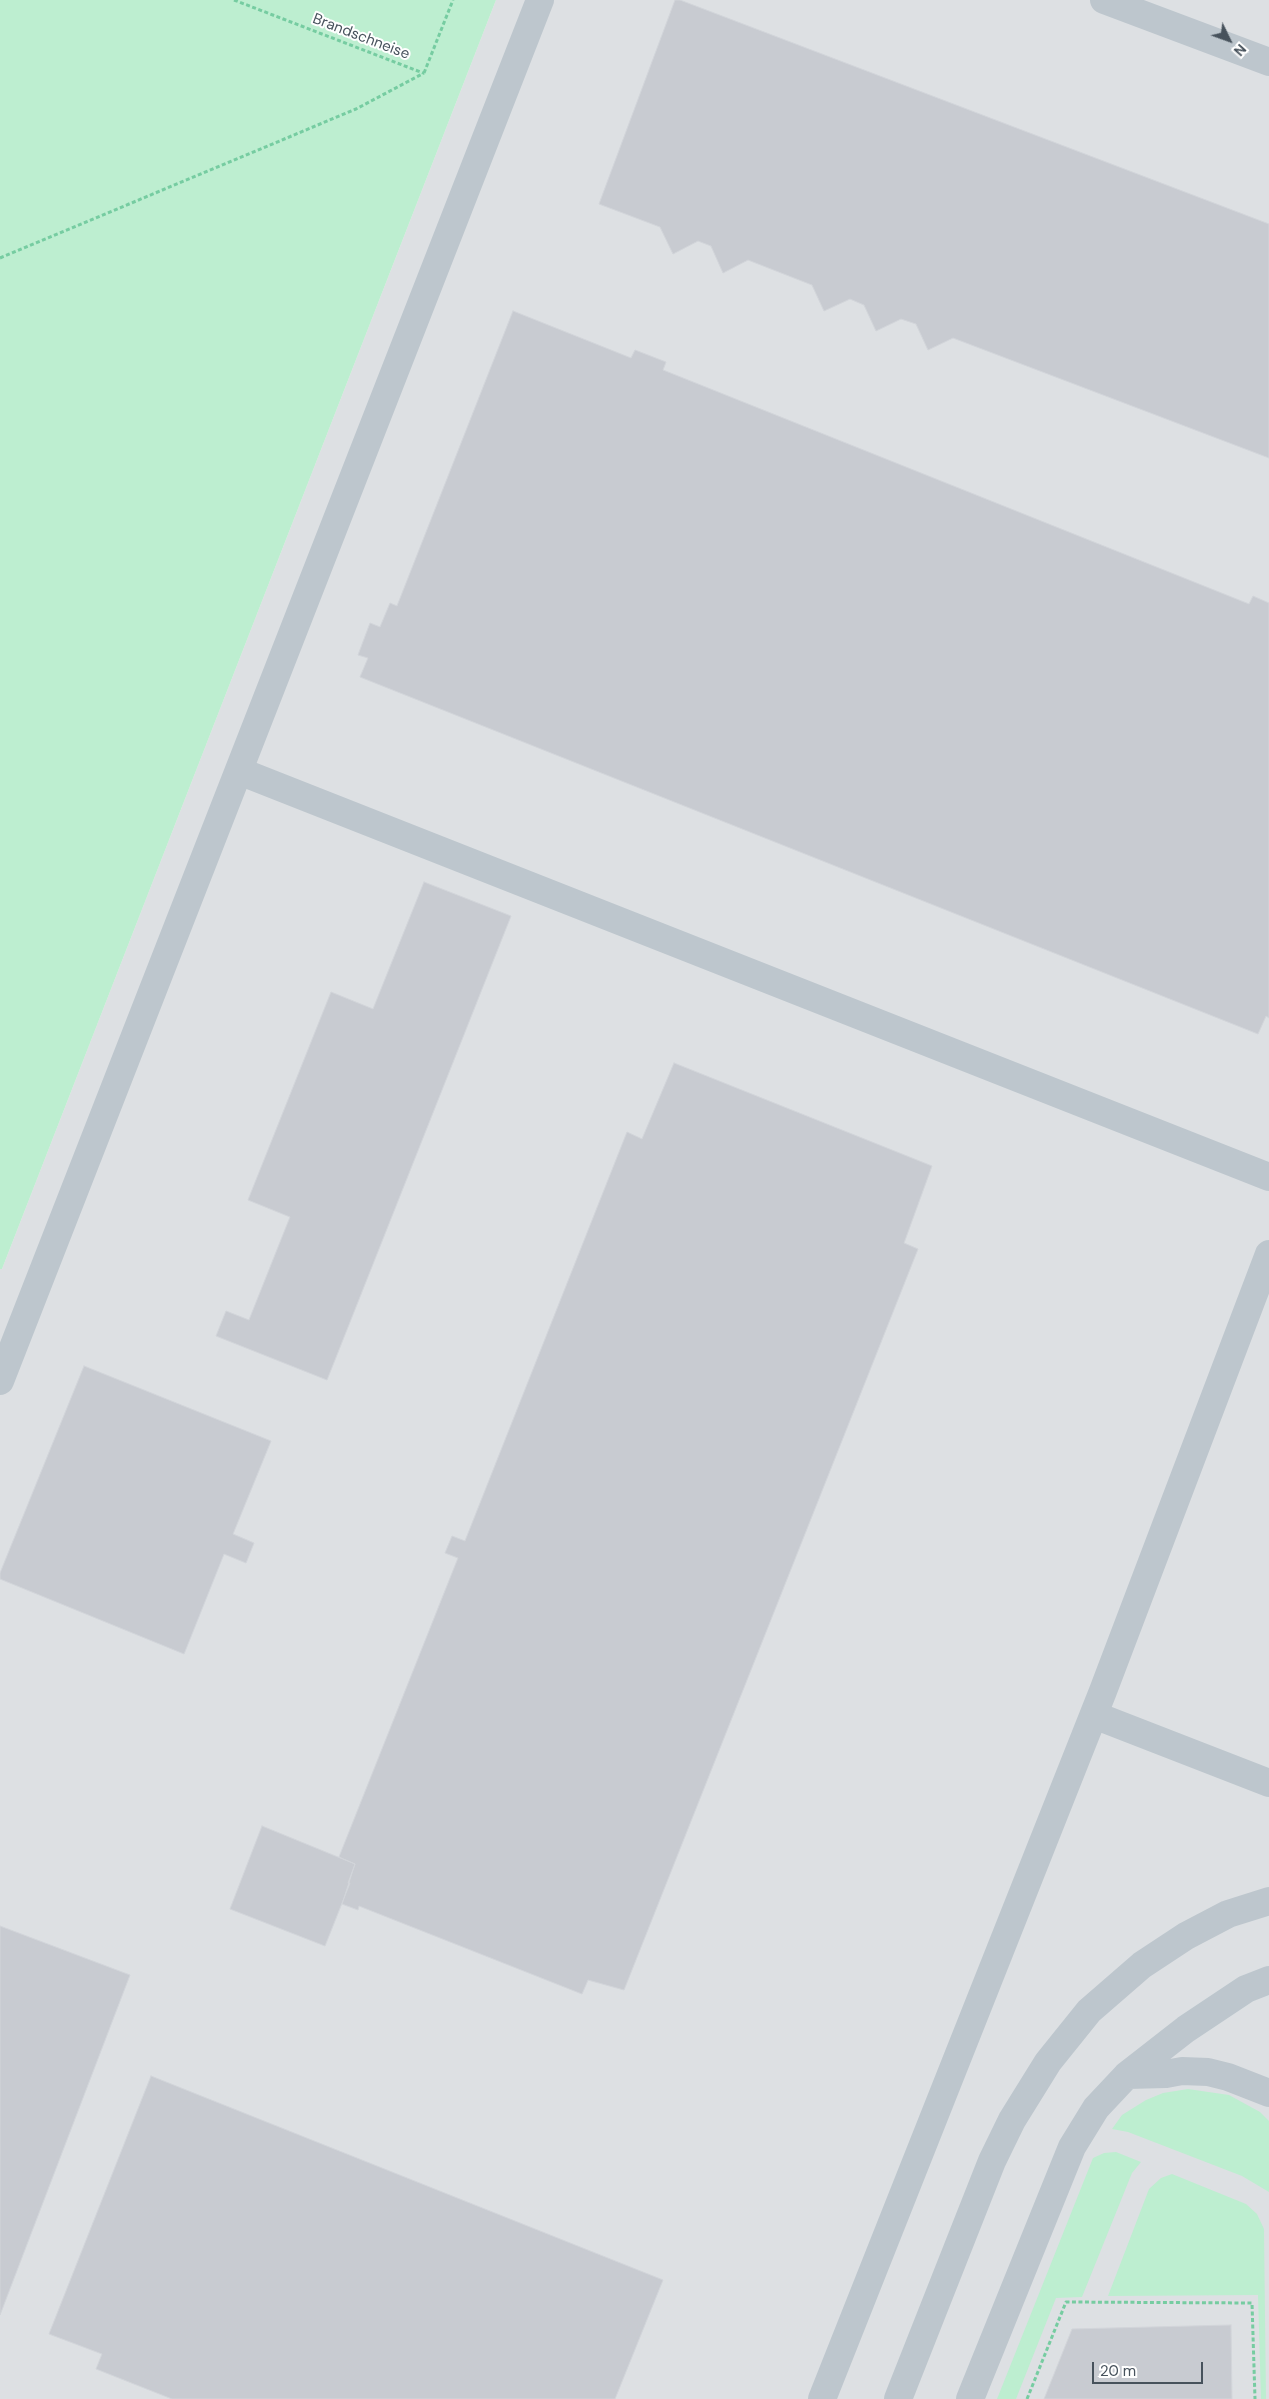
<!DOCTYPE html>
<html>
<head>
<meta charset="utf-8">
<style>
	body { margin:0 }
	#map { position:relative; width:1269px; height:2399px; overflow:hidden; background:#f1eeee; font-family:"DM Sans",sans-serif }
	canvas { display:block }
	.north { position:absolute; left:1204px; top:15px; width:50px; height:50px; -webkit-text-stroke:4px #fff; paint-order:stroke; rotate:132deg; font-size:14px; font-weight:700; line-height:20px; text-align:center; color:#47525c }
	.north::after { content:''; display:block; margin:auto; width:18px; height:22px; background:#47525c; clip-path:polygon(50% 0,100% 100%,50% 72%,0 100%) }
	.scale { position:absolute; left:1092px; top:2362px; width:111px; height:22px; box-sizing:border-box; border:2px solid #47525c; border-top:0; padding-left:6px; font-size:15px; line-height:18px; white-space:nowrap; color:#47525c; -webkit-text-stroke:4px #fff; paint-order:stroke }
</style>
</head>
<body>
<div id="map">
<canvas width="1269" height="2399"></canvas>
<div class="north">N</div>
<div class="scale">20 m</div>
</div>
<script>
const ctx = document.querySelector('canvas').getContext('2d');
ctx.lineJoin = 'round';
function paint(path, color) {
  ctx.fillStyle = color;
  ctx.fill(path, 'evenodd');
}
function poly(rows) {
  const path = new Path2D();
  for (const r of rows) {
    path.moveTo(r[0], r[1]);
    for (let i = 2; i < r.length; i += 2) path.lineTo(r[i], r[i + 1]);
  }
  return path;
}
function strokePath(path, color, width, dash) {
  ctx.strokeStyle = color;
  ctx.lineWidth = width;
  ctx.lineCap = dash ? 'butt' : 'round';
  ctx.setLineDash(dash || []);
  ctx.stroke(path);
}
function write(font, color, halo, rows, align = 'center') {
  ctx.font = font + ' "DM Sans",sans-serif';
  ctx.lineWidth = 4;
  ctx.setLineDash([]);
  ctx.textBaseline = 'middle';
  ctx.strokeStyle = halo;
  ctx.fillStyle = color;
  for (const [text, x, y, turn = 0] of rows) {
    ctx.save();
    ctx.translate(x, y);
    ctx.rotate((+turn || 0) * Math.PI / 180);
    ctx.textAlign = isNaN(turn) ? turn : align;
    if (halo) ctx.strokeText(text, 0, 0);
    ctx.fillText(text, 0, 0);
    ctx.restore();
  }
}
paint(poly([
	[496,0,1269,0,1269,2399,0,2399,0,1269,2,1269]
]), '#dde0e3');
paint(poly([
	[0,0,496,0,2,1269,0,1269],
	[1188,2089,1229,2095,1260,2112,1269,2121,1269,2192,1242,2176,1128,2132,1112,2129,1122,2115,1146,2100,1163,2093],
	[1116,2152,1141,2162,1132,2173,1082,2297,1056,2298,1016,2399,997,2399,1093,2158,1104,2153],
	[1172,2174,1246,2204,1257,2214,1264,2229,1266,2399,1261,2399,1258,2295,1108,2296,1149,2189,1161,2178]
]), '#bdeed0');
const building = poly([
	[675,0,680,0,1269,224,1269,458,953,338,928,350,916,324,901,319,876,331,864,305,850,299,824,311,812,285,748,260,723,273,711,246,698,241,673,254,660,227,599,204,675,0],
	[513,311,631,358,635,350,666,362,663,370,1249,604,1253,596,1269,603,1269,1018,1266,1016,1258,1034,360,677,368,658,358,655,370,623,380,627,390,603,397,606,513,311],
	[424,882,511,916,327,1380,216,1336,226,1311,249,1320,290,1217,248,1200,331,992,373,1009,424,882],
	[674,1063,932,1166,904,1243,918,1249,624,1990,588,1980,582,1994,359,1906,358,1910,342,1904,355,1864,339,1857,458,1558,445,1553,452,1536,465,1541,627,1132,642,1139,674,1063],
	[84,1366,271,1441,233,1534,254,1543,246,1563,224,1554,184,1654,0,1579,0,1573,84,1366],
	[262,1826,355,1864,348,1883,350,1883,325,1946,230,1909,262,1826],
	[0,1926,130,1975,0,2315,0,1926],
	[151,2076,663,2280,615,2399,172,2399,96,2369,102,2354,49,2334,151,2076],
	[1231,2325,1232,2399,1044,2399,1072,2329,1231,2325]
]);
paint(building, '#c8cbd1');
strokePath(building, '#d2d5da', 1);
strokePath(poly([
	[234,0,423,73],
	[424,73,453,0],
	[0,258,356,109,424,73],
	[1027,2399,1066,2302,1252,2303,1255,2399]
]), '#76cca1', 3, [4, 2.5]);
strokePath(poly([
	[1104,0,1269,62],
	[239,771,1269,1177],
	[0,1381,540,0],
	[1094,1715,1269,1783],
	[1127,2075,1166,2074,1182,2071,1208,2072,1228,2077,1269,2093],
	[822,2399,1103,1691,1269,1254],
	[898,2399,992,2161,1012,2120,1048,2062,1089,2011,1142,1965,1186,1936,1228,1914,1269,1901],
	[970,2399,1072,2147,1096,2108,1127,2075,1186,2029,1246,1989,1269,1980]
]), '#bdc6cd', 28);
write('15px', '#47525c', '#fff', [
	["Brandschneise",361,37,21]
]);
</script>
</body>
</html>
